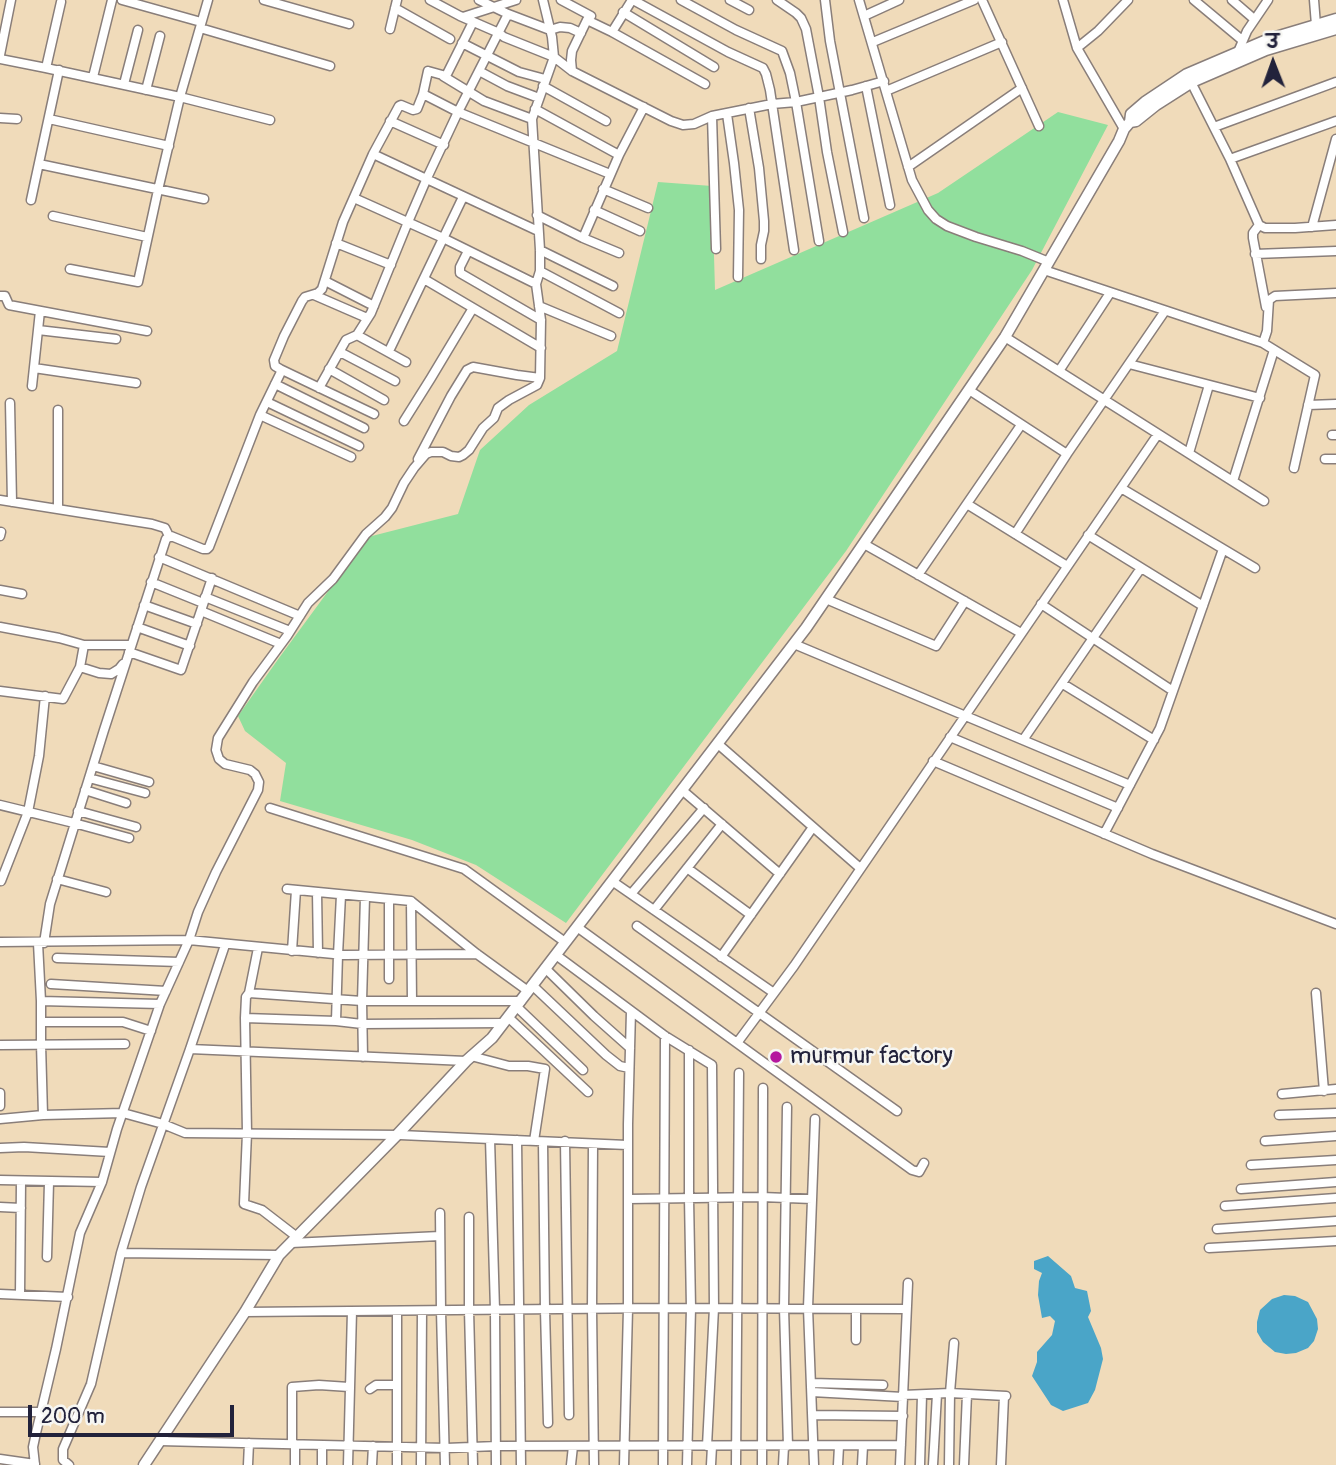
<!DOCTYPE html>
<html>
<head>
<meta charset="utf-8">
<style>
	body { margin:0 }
	#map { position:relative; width:1336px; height:1465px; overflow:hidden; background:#f0dbba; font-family:Pangolin,"Playpen Sans Deva",sans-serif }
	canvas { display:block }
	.north { position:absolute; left:1238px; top:28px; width:70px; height:70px; -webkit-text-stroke:5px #f6f6f2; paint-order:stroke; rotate:359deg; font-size:19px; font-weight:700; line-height:28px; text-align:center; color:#22223b }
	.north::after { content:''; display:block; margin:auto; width:24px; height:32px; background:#22223b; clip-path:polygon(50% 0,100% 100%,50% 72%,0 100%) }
	.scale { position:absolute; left:28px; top:1405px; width:206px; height:32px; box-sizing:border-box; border:4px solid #22223b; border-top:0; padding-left:9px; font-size:21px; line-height:24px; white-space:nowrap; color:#22223b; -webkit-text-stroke:5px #f6f6f2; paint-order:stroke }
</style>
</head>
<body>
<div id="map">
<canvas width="1336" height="1465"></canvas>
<div class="north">उ</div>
<div class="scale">200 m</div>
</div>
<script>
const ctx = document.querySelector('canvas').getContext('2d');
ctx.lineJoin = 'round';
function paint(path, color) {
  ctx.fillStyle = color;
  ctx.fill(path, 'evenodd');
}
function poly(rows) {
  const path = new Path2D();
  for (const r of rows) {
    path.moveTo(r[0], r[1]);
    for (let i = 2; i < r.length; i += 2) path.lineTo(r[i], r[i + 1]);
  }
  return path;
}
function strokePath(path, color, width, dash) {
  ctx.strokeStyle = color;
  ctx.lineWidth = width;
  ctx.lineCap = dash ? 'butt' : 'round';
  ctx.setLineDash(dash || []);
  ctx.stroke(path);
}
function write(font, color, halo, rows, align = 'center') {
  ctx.font = font + ' Pangolin,sans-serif';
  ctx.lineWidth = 5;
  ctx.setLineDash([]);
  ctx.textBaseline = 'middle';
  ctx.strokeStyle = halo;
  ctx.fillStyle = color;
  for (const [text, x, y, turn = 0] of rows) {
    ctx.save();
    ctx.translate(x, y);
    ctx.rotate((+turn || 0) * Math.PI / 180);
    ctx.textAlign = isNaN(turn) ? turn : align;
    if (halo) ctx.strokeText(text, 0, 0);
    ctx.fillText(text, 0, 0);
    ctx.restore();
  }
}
paint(poly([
	[1058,112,1108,125,1032,270,846,551,566,923,476,865,412,840,280,801,286,763,245,731,238,716,279,658,368,537,458,514,480,450,529,405,617,351,658,182,712,186,715,290,938,193]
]), '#91df9d');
paint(poly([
	[1048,1256,1071,1276,1075,1288,1087,1291,1091,1311,1088,1317,1101,1348,1103,1359,1095,1390,1088,1403,1063,1411,1051,1405,1032,1376,1037,1362,1037,1352,1052,1335,1055,1321,1050,1316,1042,1318,1038,1295,1039,1281,1042,1273,1034,1269,1034,1261],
	[1284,1295,1295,1296,1308,1302,1317,1319,1318,1329,1314,1341,1308,1348,1296,1353,1286,1354,1275,1352,1263,1342,1257,1332,1257,1322,1260,1310,1272,1299]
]), '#4aa5c8');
const minor = poly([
	[122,0,201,22],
	[264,0,349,24],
	[430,0,460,16,499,33,504,37,554,57,572,71,671,121,683,125,694,124,712,116,772,104,796,102,852,90,884,81],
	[479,0,508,14,550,30,560,27,570,28,581,33],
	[561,0,591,16,587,20],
	[633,0,728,52,763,68,766,74,770,90,794,250],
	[681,0,736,30,782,51,790,73,796,102,819,241],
	[730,0,749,10],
	[777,0,796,13,801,18,806,29,819,97,827,152,843,232],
	[825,0,830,41,864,218],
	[859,0,912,180,928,210,936,219,947,226,976,237,1022,251,1049,262],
	[982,0,1039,126],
	[1063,0,1077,48,1124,129],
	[1194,0,1242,40],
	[1232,0,1254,19],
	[1314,0,1316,25],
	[395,8,450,39],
	[623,12,714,67],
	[864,16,899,0],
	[463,17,516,0],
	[200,28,330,66],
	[390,29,397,0],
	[612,32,632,0],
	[873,42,974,0],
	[462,43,519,72,545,79],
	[1077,48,1098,31,1128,0],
	[0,55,11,0],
	[1239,55,1238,52,1247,31,1268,0],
	[0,59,46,68,61,2],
	[46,68,180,97,270,120],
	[479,71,507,86,539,98],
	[572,71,571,60,572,51,587,20,612,32,705,84],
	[443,76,484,101,532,119],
	[93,77,112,0],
	[1190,80,1230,159,1259,225,1265,228,1295,228,1336,225],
	[124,84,138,30],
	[543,86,606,121],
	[866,86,890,205],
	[146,90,160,36],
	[886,91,1002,42],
	[423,94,458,112,610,174],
	[749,108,759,168,764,221,764,231,761,245,761,259],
	[535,109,619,155],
	[727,114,734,163,739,210,738,277],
	[712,116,716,249],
	[0,118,17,119],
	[49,119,169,146],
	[390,121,444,145],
	[1214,127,1336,82],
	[373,154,538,231],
	[1230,159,1336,121],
	[39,164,204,199],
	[908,167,1022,88],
	[603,189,648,208],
	[354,198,443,238,536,284],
	[31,200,59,70],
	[594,210,640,231],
	[537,215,583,238,619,253],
	[53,216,147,237],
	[1259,225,1253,233,1253,238,1266,307],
	[1312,227,1336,139],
	[583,238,619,155,644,107],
	[336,243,391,265],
	[540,250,613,286],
	[468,251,460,267,460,273,541,320],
	[1255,254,1336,251],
	[70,269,138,282,158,190,180,97,208,0],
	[1044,270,1263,343,1267,331,1269,300,1275,296,1336,293],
	[540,271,619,313],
	[424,279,541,348],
	[325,281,374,306],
	[314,295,367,318],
	[0,296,5,296,9,305,147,331],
	[539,306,611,336],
	[38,330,116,339],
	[357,335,406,362],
	[1005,337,1264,501],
	[1263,343,1315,375,1294,468],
	[389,351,463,197],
	[340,352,395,381],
	[1129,364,1260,398],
	[34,368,136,383],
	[280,369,374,414],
	[329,369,384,400],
	[1059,371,1110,293],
	[275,384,364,428],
	[32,386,40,311],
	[319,388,346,340,357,335,371,313,408,222,427,178,458,112,508,14],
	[969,390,1067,454,1165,311],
	[267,402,359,446],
	[10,403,12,502],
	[1308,405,1336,404],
	[58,410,58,509],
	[260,415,351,457],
	[404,421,431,378,473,308],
	[1332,435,1336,435],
	[1189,453,1209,385],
	[418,459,451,396,467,370,473,367,517,375,540,378],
	[1325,459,1336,459],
	[1233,481,1274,350],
	[1121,488,1255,568],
	[0,500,152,524,165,528,169,536],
	[967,504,1067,566],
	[1015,534,1067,454],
	[1088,535,1203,606],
	[0,536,1,532],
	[864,544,1021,633],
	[159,557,300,616],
	[918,575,1021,425],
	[151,582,203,603],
	[0,590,22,594],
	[205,597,290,631],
	[826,599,936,646,965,601],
	[1041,604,1173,691],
	[144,605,197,624],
	[201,611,281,644],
	[0,627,59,638,84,645,131,645],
	[137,627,190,646],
	[794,644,1130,785],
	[129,652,181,670,212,578],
	[80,667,84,645],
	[1063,684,1154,740],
	[0,691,63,699,80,667,99,673,111,674,119,669,123,664],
	[950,737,1118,808],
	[1023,740,1141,568],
	[718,744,860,868],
	[933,761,1152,854,1336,924],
	[93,766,149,782],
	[89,778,145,793],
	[85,790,126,803],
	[682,790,780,874],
	[0,805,74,823,129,838],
	[270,808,464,869,565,942],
	[78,811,136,827],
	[1104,834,1160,728,1223,549],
	[687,868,751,915],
	[57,879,106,892],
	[1,881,28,812,39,756,45,696],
	[612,881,774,993],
	[287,889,411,901,477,954,528,991],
	[317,892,318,953],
	[631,894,704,808],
	[411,901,412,1001],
	[654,910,722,824],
	[637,926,897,1111],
	[577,927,912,1170,919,1172,924,1163],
	[0,942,189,940,344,955,477,954],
	[38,943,41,1001,41,1044,43,1115],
	[44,943,50,904,104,730,166,539,171,536,203,549,207,549,209,547,260,415,281,372,280,369,275,366,274,360,284,336,302,301,305,297,318,293,322,289,343,222,373,154,399,106,401,105,413,110,417,109,423,94,428,71,446,76,473,22],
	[258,948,249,993,246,997,245,1018,247,1133,244,1204,262,1210,297,1237],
	[292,951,296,890],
	[556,955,665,1036,712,1065,714,1308,707,1446],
	[721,957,813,827],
	[57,958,179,962],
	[545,968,594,1016,630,1048],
	[389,979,389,899],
	[51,984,166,991],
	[532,985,606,1055,620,1066,629,1068],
	[249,993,362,1001,521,1001],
	[1316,993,1324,1091],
	[41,1001,160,1004],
	[517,1007,583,1070],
	[508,1017,588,1092],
	[245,1018,336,1021,362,1024,503,1023],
	[336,1021,338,955,341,895],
	[41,1022,123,1022,151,1031],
	[737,1043,794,966,1158,434],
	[0,1045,125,1044],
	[190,1049,466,1061],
	[471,1056,509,1066,528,1066,545,1069,534,1141],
	[363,1057,362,1001,365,897],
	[0,1093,0,1106],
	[1282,1094,1336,1089],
	[787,1107,784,1308,788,1446],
	[1279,1115,1336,1113],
	[0,1119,43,1115,123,1113,163,1124,185,1133,400,1135,627,1145],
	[490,1139,495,1310,496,1465],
	[517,1140,521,1465],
	[565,1141,569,1415],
	[1265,1141,1336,1136],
	[543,1142,545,1310,548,1423],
	[593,1144,592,1309,594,1465],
	[0,1148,24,1147,110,1152],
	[1251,1165,1336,1160],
	[0,1180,102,1182],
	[1241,1189,1336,1182],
	[628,1199,762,1197,812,1199],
	[1225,1206,1336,1198],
	[0,1207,21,1208],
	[440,1213,441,1311,445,1465],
	[469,1217,469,1310,473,1465],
	[1217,1229,1336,1221],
	[291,1243,440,1236],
	[1209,1248,1336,1241],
	[121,1253,279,1255],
	[47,1257,49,1182],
	[0,1294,68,1297],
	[20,1295,21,1181],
	[856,1309,856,1340],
	[245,1312,664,1308,906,1309],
	[812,1383,883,1385],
	[370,1389,376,1385,397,1385],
	[812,1392,903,1397],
	[903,1395,950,1393,1006,1396],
	[0,1412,40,1412],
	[813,1415,903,1416],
	[160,1441,446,1448,497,1446,901,1445],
	[0,1459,35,1464],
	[35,1465,33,1447,36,1433,56,1349,80,1233,102,1182,117,1129,160,1004,189,940,198,912,216,872,258,790,259,782,255,774,250,770,225,764,219,759,216,750,218,738,253,682,287,636,308,603,333,579,366,534,385,517,392,508,404,483,414,468,426,454,431,452,443,452,451,456,459,457,463,455,469,450,483,428,494,418,498,408,509,400,537,385,540,378,541,320,536,284,540,271,540,250,532,119,554,57,552,37,543,0],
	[69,1465,63,1460,63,1449,91,1384,121,1253,141,1187,190,1049,225,945],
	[248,1465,249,1443],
	[295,1465,295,1444,292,1444,292,1387,319,1385,349,1387],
	[322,1465,322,1445],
	[348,1465,352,1311],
	[372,1465,373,1446],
	[397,1465,397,1311],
	[421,1465,422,1311],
	[571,1465,573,1446],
	[624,1465,628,1309,628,1124,631,1011],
	[663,1465,665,1036],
	[687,1465,691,1308,689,1198,689,1050],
	[711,1465,712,1446],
	[736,1465,739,1073],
	[762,1465,763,1088],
	[783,1465,784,1446],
	[814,1465,808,1308,815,1119],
	[838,1465,839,1446],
	[862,1465,863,1446],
	[900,1465,908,1283],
	[920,1465,922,1395],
	[933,1465,937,1394],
	[949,1465,950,1393,954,1343],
	[964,1465,967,1394],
	[1001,1465,1004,1396]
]);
const tertiary = poly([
	[1130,122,1136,121,1156,105,1192,82,1266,50,1336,29],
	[144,1465,245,1312,279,1255,397,1135,466,1061,492,1038,806,628,1005,337,1119,141,1124,129,1130,122,1131,114,1145,102,1187,74,1269,39,1336,19]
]);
strokePath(minor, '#897e7a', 11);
strokePath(tertiary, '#897e7a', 13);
strokePath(minor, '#fff', 8);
strokePath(tertiary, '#fff', 10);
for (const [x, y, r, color] of [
	[776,1057,7,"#b5179e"]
]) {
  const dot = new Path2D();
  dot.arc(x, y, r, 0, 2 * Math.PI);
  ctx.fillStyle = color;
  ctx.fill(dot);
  strokePath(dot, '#f6f6f2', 2.5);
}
write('24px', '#22223b', '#f6f6f2', [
	["murmur factory",790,1057]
], 'left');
</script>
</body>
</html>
